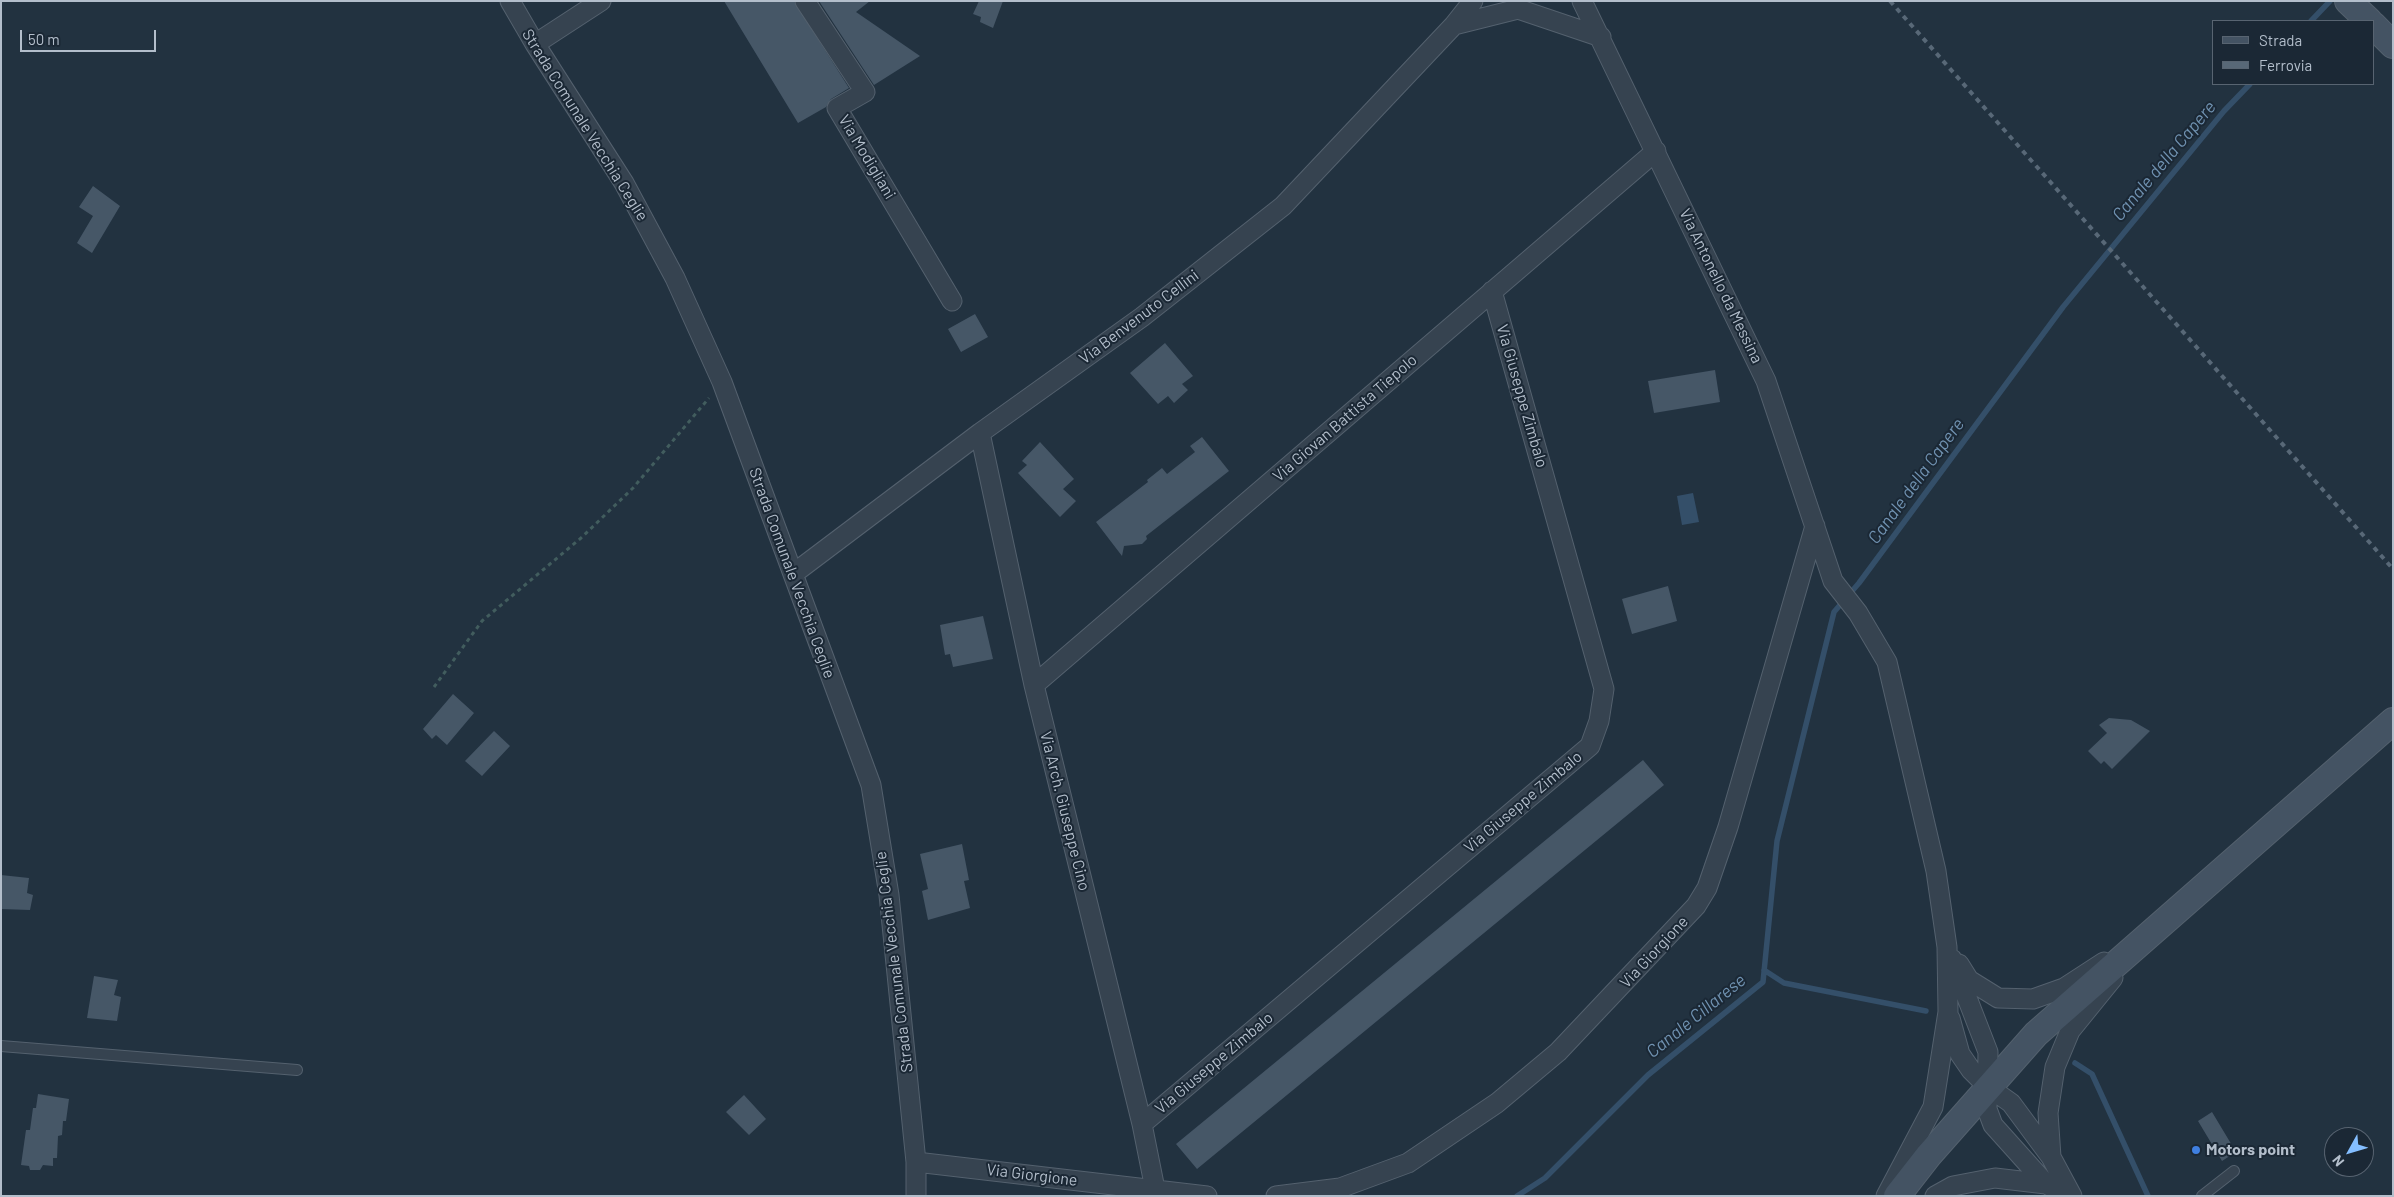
<!DOCTYPE html>
<html>
<head>
<meta charset="utf-8">
<style>
	body { margin:0 }
	#map { position:relative; width:2394px; height:1197px; overflow:hidden; background:#223240; font-family:Barlow,sans-serif }
	canvas { display:block }
	.frame { position:absolute; inset:0; border:2px solid #b3becb; pointer-events:none }
	.legend { position:absolute; left:2212px; top:20px; width:162px; height:65px; box-sizing:border-box; background:#1b2835; border:1px solid #586471; margin:0; padding:6px 9px; list-style:none; font-size:15px; color:#b3becb }
	.legend li { display:flex; align-items:center; gap:10px; height:25px }
	.legend b { width:25px; border:1px solid #586471 }
	.north { position:absolute; left:2324px; top:1127px; width:50px; height:50px; box-sizing:border-box; background:#1b2835; border:1px solid #586471; border-radius:50%; rotate:231deg; font-size:14px; font-weight:700; line-height:20px; text-align:center; color:#b3becb }
	.north::after { content:''; display:block; margin:auto; width:18px; height:22px; background:#84beff; clip-path:polygon(50% 0,100% 100%,50% 72%,0 100%) }
	.scale { position:absolute; left:20px; top:30px; width:136px; height:22px; box-sizing:border-box; border:2px solid #b3becb; border-top:0; padding-left:6px; font-size:15px; line-height:18px; white-space:nowrap; color:#b3becb; -webkit-text-stroke:4px #1b2835; paint-order:stroke }
</style>
</head>
<body>
<div id="map">
<canvas width="2394" height="1197"></canvas>
<div class="frame"></div>
<ul class="legend">
<li><b style="height:6px;background:#445363"></b>Strada</li>
<li><b style="height:6px;background:#586877"></b>Ferrovia</li>
</ul>
<div class="north">N</div>
<div class="scale">50 m</div>
</div>
<script>
const ctx = document.querySelector('canvas').getContext('2d');
ctx.lineJoin = 'round';
function paint(path, color) {
  ctx.fillStyle = color;
  ctx.fill(path, 'evenodd');
}
function poly(rows) {
  const path = new Path2D();
  for (const r of rows) {
    path.moveTo(r[0], r[1]);
    for (let i = 2; i < r.length; i += 2) path.lineTo(r[i], r[i + 1]);
  }
  return path;
}
function strokePath(path, color, width, dash) {
  ctx.strokeStyle = color;
  ctx.lineWidth = width;
  ctx.lineCap = dash ? 'butt' : 'round';
  ctx.setLineDash(dash || []);
  ctx.stroke(path);
}
function write(font, color, halo, rows, align = 'center') {
  ctx.font = font + ' Barlow,sans-serif';
  ctx.lineWidth = 4;
  ctx.setLineDash([]);
  ctx.textBaseline = 'middle';
  ctx.strokeStyle = halo;
  ctx.fillStyle = color;
  for (const [text, x, y, turn = 0] of rows) {
    ctx.save();
    ctx.translate(x, y);
    ctx.rotate((+turn || 0) * Math.PI / 180);
    ctx.textAlign = isNaN(turn) ? turn : align;
    if (halo) ctx.strokeText(text, 0, 0);
    ctx.fillText(text, 0, 0);
    ctx.restore();
  }
}
paint(poly([
	[1693,493,1699,522,1682,525,1677,496]
]), '#344f69');
strokePath(poly([
	[2311,21,2330,1],
	[1764,970,1784,983,1926,1011],
	[2075,1063,2092,1074,2148,1196],
	[1517,1196,1545,1178,1648,1075,1763,982,1777,841,1834,612,1859,583,2063,307,2224,111,2250,84]
]), '#344f69', 5.5);
paint(poly([
	[724,1,794,1,849,88,831,99,826,107,798,123],
	[819,1,870,1,856,12,920,56,874,85],
	[979,1,1003,1,993,28,980,22,981,17,973,14],
	[93,186,120,206,92,253,77,243,93,216,79,207],
	[975,314,988,337,961,352,948,329],
	[1165,343,1193,376,1182,384,1188,390,1174,403,1168,396,1158,404,1130,373],
	[1715,370,1720,402,1654,413,1648,381],
	[1202,437,1229,471,1146,536,1147,539,1142,544,1124,546,1122,556,1096,522,1148,482,1147,480,1162,468,1167,474,1195,452,1190,446],
	[1040,442,1074,479,1063,489,1076,501,1060,517,1018,473,1027,465,1022,461],
	[1668,586,1677,621,1632,634,1622,599],
	[983,616,993,659,953,667,950,654,945,655,940,625],
	[453,694,474,713,447,745,436,735,432,739,423,729],
	[2109,718,2131,720,2150,731,2112,769,2104,761,2101,764,2088,751,2107,733,2099,725],
	[494,731,510,746,482,776,465,761],
	[1643,760,1664,785,1197,1169,1176,1144],
	[962,844,969,880,964,881,970,908,928,920,922,891,928,889,920,854],
	[1,875,29,878,27,893,33,895,30,910,1,909],
	[94,976,118,980,114,995,121,997,117,1021,87,1018],
	[38,1094,69,1099,66,1121,63,1121,62,1135,58,1136,57,1158,53,1158,53,1166,43,1165,40,1170,30,1170,29,1166,21,1165,26,1130,30,1130,33,1108,36,1108],
	[744,1095,766,1119,749,1135,726,1112],
	[2212,1112,2236,1152,2222,1161,2198,1121]
]), '#465767');
const lane = poly([
	[1,1046,297,1070],
	[2202,1196,2234,1171]
]);
const street = poly([
	[510,1,535,44,624,183,675,278,722,382,871,785,889,895,916,1162,916,1196],
	[805,1,865,92,837,108,952,301],
	[1582,1,1766,381,1833,581,1858,613,1887,662,1936,871,1947,947,1948,1012,1933,1107,1886,1196],
	[1454,25,1518,9,1601,37],
	[535,44,601,1],
	[980,433,1034,685,1142,1124,1155,1189],
	[793,574,980,433,1142,317,1283,206,1454,25,1473,1],
	[1034,685,1656,151],
	[1952,959,1988,1052,1987,1109,1993,1125,2046,1184,2069,1196],
	[1959,964,1969,980,1998,998,2033,999,2064,988,2104,962],
	[1950,1018,1960,1054,1971,1070,1987,1086,2011,1103,2051,1157,2072,1196],
	[1142,1124,1590,746,1599,721,1604,689,1492,291],
	[2051,1157,2048,1113,2055,1067,2070,1031,2113,978],
	[916,1162,1207,1196],
	[1276,1196,1340,1188,1408,1163,1497,1103,1558,1052,1696,906,1707,888,1728,827,1815,526],
	[1935,1196,1953,1186,1995,1178,2046,1184]
]);
const secondary = poly([
	[2348,1,2369,21],
	[2373,25,2393,45],
	[1897,1196,1929,1155,2036,1034,2393,721]
]);
strokePath(lane, '#54616e', 12);
strokePath(street, '#54616e', 21);
strokePath(secondary, '#54616e', 28);
strokePath(poly([
	[434,687,482,621,581,538,633,488,709,398]
]), '#425d5e', 3, [4, 4]);
strokePath(lane, '#364350', 10);
strokePath(street, '#364350', 19);
strokePath(secondary, '#445363', 26);
strokePath(poly([
	[1890,1,2393,569]
]), '#586877', 4, [5, 5]);
for (const [x, y, r, color] of [
	[2196,1150,5,"#3f7fe0"]
]) {
  const dot = new Path2D();
  dot.arc(x, y, r, 0, 2 * Math.PI);
  ctx.fillStyle = color;
  ctx.fill(dot);
  strokePath(dot, '#1b2835', 2);
}
write('16px', '#b3becb', '#1b2835', [
	["Strada Comunale Vecchia Ceglie",585,125,58],
	["Via Modigliani",867,157,59],
	["Via Antonello da Messina",1721,286,64],
	["Via Benvenuto Cellini",1139,317,-37],
	["Via Giuseppe Zimbalo",1522,396,74],
	["Via Giovan Battista Tiepolo",1345,418,-41],
	["Strada Comunale Vecchia Ceglie",792,573,70],
	["Via Giuseppe Zimbalo",1523,802,-40],
	["Via Arch. Giuseppe Cino",1065,811,76],
	["Via Giorgione",1654,952,-47],
	["Strada Comunale Vecchia Ceglie",894,962,-97],
	["Via Giuseppe Zimbalo",1214,1063,-40],
	["Via Giorgione",1032,1175,7]
]);
write('bold 16px', '#b3becb', '#1b2835', [
	["Motors point",2206,1150]
], 'left');
write('italic 18px', '#7092b1', '#1b2835', [
	["Canale della Capere",2164,161,-50],
	["Canale della Capere",1916,481,-54],
	["Canale Cillarese",1696,1016,-39]
]);
</script>
</body>
</html>
